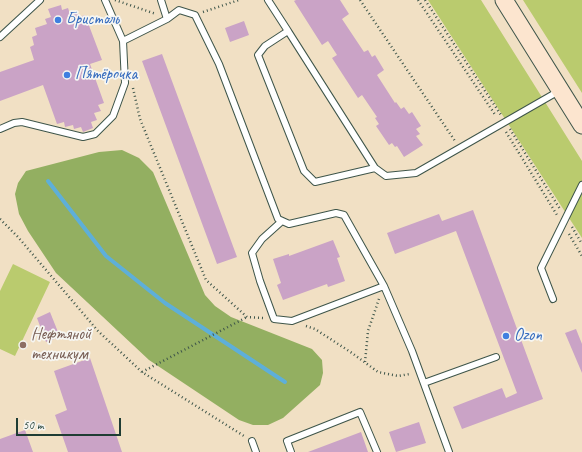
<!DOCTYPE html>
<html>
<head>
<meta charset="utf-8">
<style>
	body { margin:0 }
	#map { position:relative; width:582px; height:452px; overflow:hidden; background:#f1e0c4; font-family:Caveat,sans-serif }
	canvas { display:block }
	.scale { position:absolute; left:16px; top:418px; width:105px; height:18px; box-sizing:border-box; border:2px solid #1f3d34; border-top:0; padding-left:5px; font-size:12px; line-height:14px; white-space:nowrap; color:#1f3d34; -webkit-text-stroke:3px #f6f6f2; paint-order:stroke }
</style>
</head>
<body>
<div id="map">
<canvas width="582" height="452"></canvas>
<div class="scale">50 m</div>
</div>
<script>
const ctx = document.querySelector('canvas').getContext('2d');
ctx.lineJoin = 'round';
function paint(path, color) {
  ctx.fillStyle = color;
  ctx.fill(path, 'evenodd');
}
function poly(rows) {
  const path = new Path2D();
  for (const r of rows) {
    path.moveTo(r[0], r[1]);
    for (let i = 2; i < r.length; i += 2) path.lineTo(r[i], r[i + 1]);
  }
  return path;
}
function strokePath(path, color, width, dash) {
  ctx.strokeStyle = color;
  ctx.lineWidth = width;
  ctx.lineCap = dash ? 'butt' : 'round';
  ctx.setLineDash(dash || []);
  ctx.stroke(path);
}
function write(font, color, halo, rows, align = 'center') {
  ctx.font = font + ' Caveat,sans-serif';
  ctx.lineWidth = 3.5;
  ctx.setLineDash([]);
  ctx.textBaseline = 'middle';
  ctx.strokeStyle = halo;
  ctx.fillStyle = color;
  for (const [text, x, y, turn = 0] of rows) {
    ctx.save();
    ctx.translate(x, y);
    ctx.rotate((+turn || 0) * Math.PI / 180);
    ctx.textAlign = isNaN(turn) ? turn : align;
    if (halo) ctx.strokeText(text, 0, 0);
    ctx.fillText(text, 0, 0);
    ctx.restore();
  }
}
paint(poly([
	[428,0,481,0,582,161,582,238],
	[523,0,582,0,582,93],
	[13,264,50,282,15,356,0,349,0,291]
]), '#bacb6e');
paint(poly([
	[122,150,139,158,153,172,205,295,215,306,231,317,312,349,322,360,323,373,320,385,283,418,268,425,253,425,239,420,149,360,56,273,28,231,19,214,15,194,18,183,26,171,99,152]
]), '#93af61');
strokePath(poly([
	[48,181,106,256,165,303,285,382]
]), '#5eafd9', 4);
paint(poly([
	[296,0,340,0,349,14,342,19,364,52,368,50,372,57,375,55,384,70,377,75,395,103,396,102,401,109,404,107,409,114,412,112,421,126,416,129,420,134,416,136,423,145,404,157,397,146,395,147,392,143,389,145,376,126,379,124,375,118,377,117,362,95,358,98,332,58,337,55,328,41,322,45,294,1],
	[61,5,62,10,68,8,70,14,77,12,79,17,85,15,102,60,90,64,104,103,98,105,101,111,94,113,97,120,91,122,93,128,83,132,81,127,74,129,73,125,65,127,64,122,57,124,43,85,0,101,0,72,34,60,30,47,34,45,32,37,37,35,35,28,47,24,45,19,51,17,48,9],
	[244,21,249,35,230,42,225,28],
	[162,54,237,257,217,264,142,61],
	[473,210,543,399,462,429,453,407,502,388,506,398,517,393,456,231,395,254,387,233,439,214,442,221],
	[333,240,340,257,337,258,345,281,328,287,327,284,283,300,277,285,281,283,273,259,289,254,289,256],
	[50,312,60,337,46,342,37,318],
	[576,329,582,344,582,373,565,333],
	[90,358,122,452,68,452,55,415,67,410,54,371],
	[419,422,426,443,396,452,389,432],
	[25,430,33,452,0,452,0,439],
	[361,432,368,452,308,452]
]), '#caa3c6');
const lane = poly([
	[105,0,123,41],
	[161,0,167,19,179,10,195,15,219,64,278,219,289,224,336,213,344,215,384,286,412,351,449,452],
	[268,0,288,31],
	[0,37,40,0],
	[0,129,14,123,22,122,83,137,95,134,113,116,125,83,123,41,167,19],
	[375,168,288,31,265,46,258,55,304,171,315,182,375,168,386,176,416,173,559,91],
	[282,221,262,239,252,253,260,281,274,319,292,321,384,286],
	[553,299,541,268,582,185],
	[424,383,496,357],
	[252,441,256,452],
	[291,452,287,441,360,412,377,452]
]);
const secondary = poly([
	[504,0,582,125]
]);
strokePath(lane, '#3e554a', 8);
strokePath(secondary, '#3e554a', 19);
strokePath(poly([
	[115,0,156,14],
	[360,0,455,141],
	[418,0,496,116],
	[425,0,501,115],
	[203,12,239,0],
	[133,88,140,119,206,280,247,317,263,318],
	[510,129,560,209],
	[506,132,557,215],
	[0,219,18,237,98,331,142,372,244,436],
	[572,227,582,244],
	[569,234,582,256],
	[306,326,315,329,352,353,378,372,398,376,410,374],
	[365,362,368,331,379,299],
	[142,372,247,317]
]), '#3e554a', 2.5, [1, 3]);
strokePath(lane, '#fff', 6);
strokePath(secondary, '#fce5cf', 17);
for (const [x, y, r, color] of [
	[58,20,4,"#3f7fe0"],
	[67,75,4,"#3f7fe0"],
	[506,336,4,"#3f7fe0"],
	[23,345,4,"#8d6e63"]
]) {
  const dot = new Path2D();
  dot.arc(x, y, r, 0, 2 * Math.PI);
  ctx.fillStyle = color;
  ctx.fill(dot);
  strokePath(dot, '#f6f6f2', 1.5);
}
write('17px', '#366cbe', '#f6f6f2', [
	["Бристоль",66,20],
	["Пятёрочка",75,75],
	["Ozon",514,336]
], 'left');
write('17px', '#785e54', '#f6f6f2', [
	["Нефтяной",31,335],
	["техникум",31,355]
], 'left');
</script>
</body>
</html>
